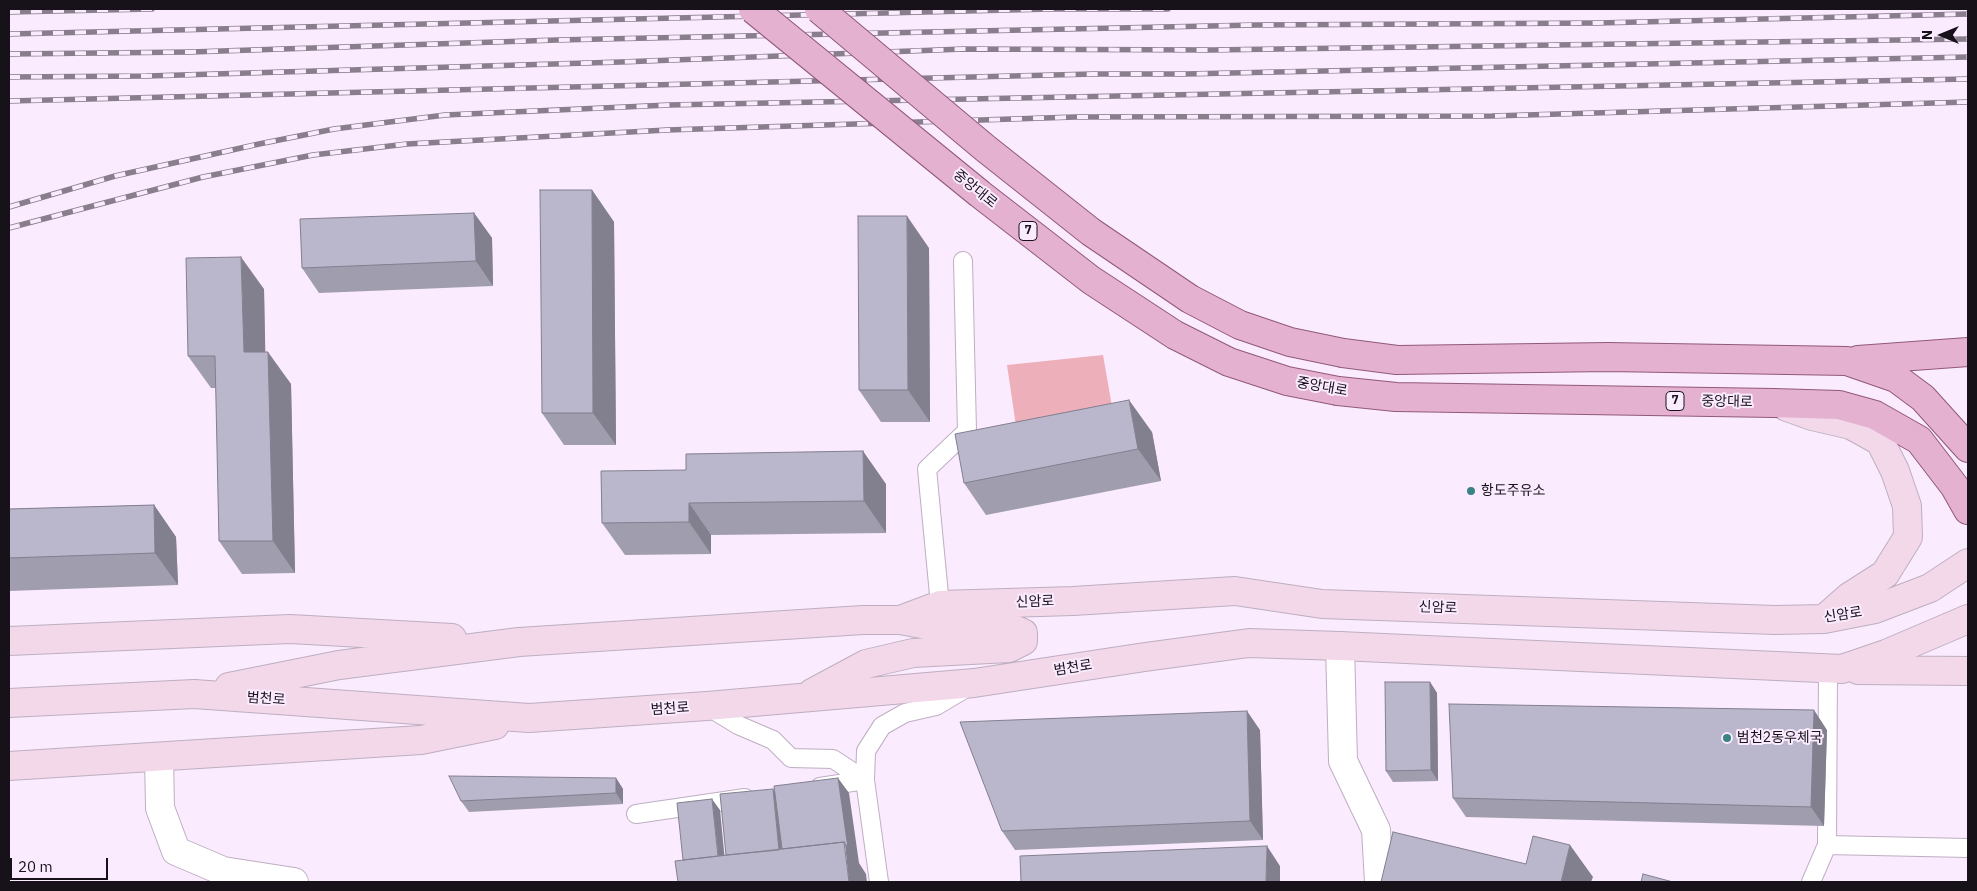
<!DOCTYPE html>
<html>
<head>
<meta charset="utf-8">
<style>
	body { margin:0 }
	#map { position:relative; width:1977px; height:891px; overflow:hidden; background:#fbebff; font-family:"IBM Plex Sans",sans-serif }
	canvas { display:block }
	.frame { position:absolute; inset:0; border:10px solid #171219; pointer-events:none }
	.north { position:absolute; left:1917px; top:10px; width:50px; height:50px; -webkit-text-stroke:4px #fbebff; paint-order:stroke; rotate:270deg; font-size:14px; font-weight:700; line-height:20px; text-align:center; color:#171219 }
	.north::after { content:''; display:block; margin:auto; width:18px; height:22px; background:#171219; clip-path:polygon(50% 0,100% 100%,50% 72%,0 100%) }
	.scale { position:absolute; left:10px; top:858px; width:98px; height:22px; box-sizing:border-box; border:2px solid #171219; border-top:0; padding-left:6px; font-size:15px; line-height:18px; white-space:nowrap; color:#171219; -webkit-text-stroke:4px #fbebff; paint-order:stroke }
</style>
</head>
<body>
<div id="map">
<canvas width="1977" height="891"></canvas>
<div class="frame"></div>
<div class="north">N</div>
<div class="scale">20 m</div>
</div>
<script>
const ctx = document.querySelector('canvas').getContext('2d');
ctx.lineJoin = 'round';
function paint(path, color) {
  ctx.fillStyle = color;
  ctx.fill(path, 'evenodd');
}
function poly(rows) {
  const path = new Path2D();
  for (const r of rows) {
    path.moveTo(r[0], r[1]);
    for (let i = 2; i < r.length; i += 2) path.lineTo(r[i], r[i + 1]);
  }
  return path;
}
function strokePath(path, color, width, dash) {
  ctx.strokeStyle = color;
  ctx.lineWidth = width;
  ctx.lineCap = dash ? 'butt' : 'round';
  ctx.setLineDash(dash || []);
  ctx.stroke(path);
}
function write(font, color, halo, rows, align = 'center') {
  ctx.font = font + ' "IBM Plex Sans","Noto Sans KR",sans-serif';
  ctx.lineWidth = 4;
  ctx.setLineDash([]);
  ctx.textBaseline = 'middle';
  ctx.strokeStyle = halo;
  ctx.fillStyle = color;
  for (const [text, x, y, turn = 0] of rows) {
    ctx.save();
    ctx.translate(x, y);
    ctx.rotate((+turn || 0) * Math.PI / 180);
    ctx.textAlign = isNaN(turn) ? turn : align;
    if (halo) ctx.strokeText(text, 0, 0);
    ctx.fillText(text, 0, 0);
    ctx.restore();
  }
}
paint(poly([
	[1103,355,1113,412,1016,426,1007,365]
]), '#edafb9');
const service = poly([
	[940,605,927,469,967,431,963,261],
	[707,706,738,725,773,740,791,758,833,759,865,780,866,751,882,726,905,713,936,706,968,687],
	[820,787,865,780,879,882],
	[636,814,745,798],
	[1827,845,1968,848],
	[1811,882,1827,845,1828,669]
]);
const minor = poly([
	[1340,646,1343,761,1376,830,1379,882],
	[159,757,160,808,176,851,223,871,294,882]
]);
const secondary = poly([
	[1787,407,1812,416,1851,425,1880,441,1895,471,1907,506,1908,537,1885,574,1849,597,1825,618],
	[900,620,940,605,1073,601,1235,591,1322,604,1775,620,1824,619,1875,609,1930,588,1968,563],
	[9,641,290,629,452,638],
	[1858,670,1968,671],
	[229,687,339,665,519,642,863,620,900,620,949,629,1009,627,1023,633,1023,641,1009,648,913,653,866,664,812,693],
	[9,703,194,694,529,718,707,706,974,683,1145,657,1249,643,1340,646,1842,669,1886,654,1968,619],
	[9,766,421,740,495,725]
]);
const primary = poly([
	[1343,353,1397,360,1608,357,1847,361,1896,378,1923,398,1968,448],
	[1858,360,1968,352],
	[1338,391,1396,397,1774,403,1839,405,1875,415,1919,440,1955,487,1968,510]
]);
strokePath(service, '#beaec1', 20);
strokePath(minor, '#beaec1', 30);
strokePath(secondary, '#beaec1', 30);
strokePath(primary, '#91587c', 30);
strokePath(service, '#fff', 18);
strokePath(minor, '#fff', 28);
strokePath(secondary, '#f2d8e8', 28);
strokePath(primary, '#e4b1d0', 28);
const rail = poly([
	[9,12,152,9],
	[9,34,1051,9,1168,9],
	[9,54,191,52,557,40,1256,25,1598,23,1968,14],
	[9,77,147,76,621,62,964,49,1211,50,1968,39],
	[9,101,1093,74,1185,74,1968,57],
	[9,207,115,176,259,144,334,129,445,115,669,105,1968,79],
	[9,228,203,177,313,155,407,144,667,130,1075,117,1492,116,1968,102]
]);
strokePath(rail, '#897e8c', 5.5);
strokePath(rail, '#fbebff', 4, [11]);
const primaryBridge = poly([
	[753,9,980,194,1091,280,1175,335,1229,362,1287,381,1338,391],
	[819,9,985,148,1091,232,1190,299,1240,325,1290,342,1343,353]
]);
strokePath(primaryBridge, '#91587c', 30, []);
strokePath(primaryBridge, '#e4b1d0', 28);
paint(poly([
	[592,190,614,222,616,445,564,445,542,413],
	[474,213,492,238,493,286,319,293,302,268],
	[929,248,930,422,881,422,859,390],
	[264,289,265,352,291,384,295,573,242,574,219,541,216,388,211,388,188,356],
	[1152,432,1161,481,986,515,964,483],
	[601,471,886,484,886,533,711,535,711,554,625,555,602,523],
	[154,505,176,537,178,585,9,591,9,509],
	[1430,682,1437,693,1438,781,1393,782,1386,771],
	[1260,730,1263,840,1015,850,1002,831],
	[1827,730,1824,826,1466,817,1453,798],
	[616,778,623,789,623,804,469,812,461,801]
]), '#a09daf');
paint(poly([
	[592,190,614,222,616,445,593,413],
	[474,213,492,238,493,286,476,261],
	[907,216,929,248,930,422,908,390],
	[241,257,264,289,266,385,244,352],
	[268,352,291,384,295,573,273,541],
	[1129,400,1152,432,1161,481,1138,449],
	[863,451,886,484,886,533,864,501],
	[689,503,711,535,711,554,689,522],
	[154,505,176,537,178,585,155,553],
	[1430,682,1437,693,1438,781,1431,770],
	[1814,710,1827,730,1824,826,1811,807],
	[1247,711,1260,730,1263,840,1250,821],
	[616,778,623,789,623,804,616,793],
	[838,778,849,793,859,863,866,874,867,882,849,882],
	[773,789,780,800,787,864,780,863],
	[712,799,720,810,727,882,720,872],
	[1570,845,1593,877,1591,882,1561,882],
	[1267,846,1280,866,1280,882,1266,882]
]), '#827f8f');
const building = poly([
	[540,190,592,190,593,413,542,413,540,190],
	[474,213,476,261,302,268,300,219,474,213],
	[858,216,907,216,908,390,859,390,858,216],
	[241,257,244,352,268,352,273,541,219,541,215,356,188,356,186,258,241,257],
	[1129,400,1138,449,964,483,955,434,1129,400],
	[863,451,864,501,689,503,689,522,602,523,601,471,686,470,686,454,863,451],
	[154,505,155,553,9,558,9,509,154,505],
	[1385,682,1430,682,1431,770,1386,771,1385,682],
	[1449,704,1814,710,1811,807,1453,798,1449,704],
	[1247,711,1250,821,1002,831,960,722,1247,711],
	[449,776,616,778,616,793,461,801,449,776],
	[838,778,848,848,844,842,782,849,774,786,838,778],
	[773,789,779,850,726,855,720,794,773,789],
	[712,799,718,856,683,860,677,803,712,799],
	[1393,832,1526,864,1533,836,1570,845,1561,882,1381,882,1393,832],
	[844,842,849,882,678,882,675,861,844,842],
	[1267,846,1266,882,1021,882,1020,856,1267,846],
	[1643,874,1673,882,1641,882,1643,874]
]);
paint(building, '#bab6cc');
strokePath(building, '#827f8f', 1);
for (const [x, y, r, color] of [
	[1471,491,5,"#3a8385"],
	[1727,738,5,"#3a8385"]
]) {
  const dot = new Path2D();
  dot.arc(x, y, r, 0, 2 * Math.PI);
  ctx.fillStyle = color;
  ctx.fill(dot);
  strokePath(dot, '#fbebff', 2);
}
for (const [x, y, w] of [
	[1028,231,18],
	[1675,401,18]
]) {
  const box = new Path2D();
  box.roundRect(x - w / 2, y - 9.5, w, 19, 4);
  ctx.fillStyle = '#fbebff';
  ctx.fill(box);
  strokePath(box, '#171219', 1);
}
write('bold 12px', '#171219', null, [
	["7",1028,231],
	["7",1675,401]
]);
write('14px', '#171219', '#fbebff', [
	["중앙대로",975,189,39],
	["중앙대로",1322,387,10],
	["중앙대로",1727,402,1],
	["신암로",1035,602,-2],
	["신암로",1438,608,2],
	["신암로",1843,615,-9],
	["범천로",1073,668,-9],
	["범천로",266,699,4],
	["범천로",670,709,-4]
]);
write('14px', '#171219', '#fbebff', [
	["항도주유소",1481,491],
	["범천2동우체국",1737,738]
], 'left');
</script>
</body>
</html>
